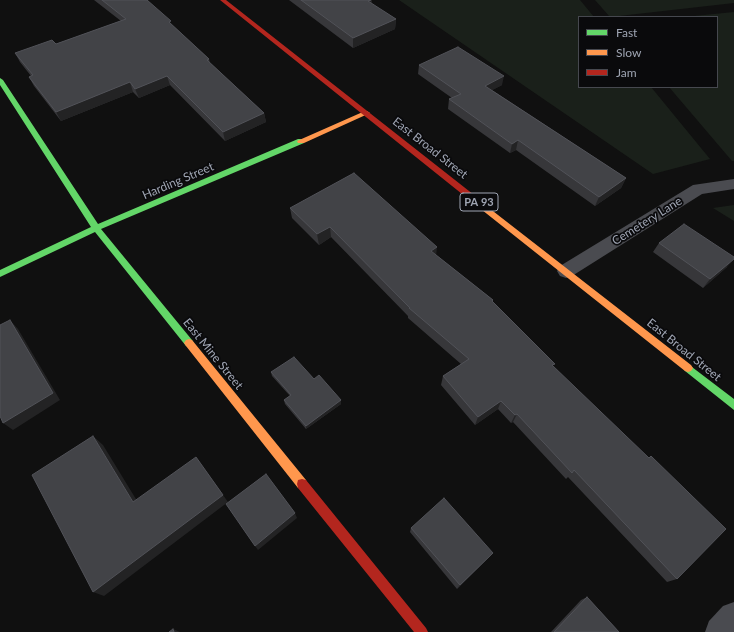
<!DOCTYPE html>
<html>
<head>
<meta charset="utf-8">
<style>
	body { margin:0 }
	#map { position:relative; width:734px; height:632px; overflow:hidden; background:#101010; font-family:Lato,sans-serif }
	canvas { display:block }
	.legend { position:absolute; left:578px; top:16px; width:140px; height:72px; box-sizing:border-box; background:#0a0a0c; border:1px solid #46484f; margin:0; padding:5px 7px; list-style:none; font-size:12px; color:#9fa5b3 }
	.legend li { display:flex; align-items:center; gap:8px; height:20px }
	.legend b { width:20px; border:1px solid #46484f }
</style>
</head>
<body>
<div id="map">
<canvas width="734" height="632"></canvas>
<ul class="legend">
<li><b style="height:5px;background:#63d668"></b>Fast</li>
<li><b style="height:5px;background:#ff974d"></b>Slow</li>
<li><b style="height:5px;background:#b3261e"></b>Jam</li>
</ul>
</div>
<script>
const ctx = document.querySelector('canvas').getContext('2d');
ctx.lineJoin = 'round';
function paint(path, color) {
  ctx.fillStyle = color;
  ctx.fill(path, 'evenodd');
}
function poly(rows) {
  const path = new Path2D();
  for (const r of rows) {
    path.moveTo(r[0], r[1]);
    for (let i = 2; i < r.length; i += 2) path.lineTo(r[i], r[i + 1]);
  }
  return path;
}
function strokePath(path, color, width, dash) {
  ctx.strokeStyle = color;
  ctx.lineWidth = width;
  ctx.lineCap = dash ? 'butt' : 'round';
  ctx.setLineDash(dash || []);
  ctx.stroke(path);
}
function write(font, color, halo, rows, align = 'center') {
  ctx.font = font + ' Lato,sans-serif';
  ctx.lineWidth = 3.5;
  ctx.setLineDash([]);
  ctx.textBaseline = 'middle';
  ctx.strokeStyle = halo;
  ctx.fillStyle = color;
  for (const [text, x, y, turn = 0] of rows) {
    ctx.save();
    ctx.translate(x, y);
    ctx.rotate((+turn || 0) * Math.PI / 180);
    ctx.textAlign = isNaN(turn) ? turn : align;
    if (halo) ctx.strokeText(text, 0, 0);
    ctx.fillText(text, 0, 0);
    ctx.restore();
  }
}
paint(poly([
	[399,0,580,0,594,17,579,17,579,87,651,87,710,159,653,174],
	[595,0,734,0,734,3,610,17],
	[734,12,734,161,732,161,669,87,717,87,717,17,684,17],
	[734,205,734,221,713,208]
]), '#1a201a');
paint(poly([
	[734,179,734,189,702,194,572,276,566,278,560,276,557,271,560,266,693,185,734,179]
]), '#4a4b50');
paint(poly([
	[734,602,734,632,705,632,709,621,723,606,734,602]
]), '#4a4b50');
paint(poly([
	[0,78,3,80,98,224,298,139,304,139,304,143,101,229,192,340,194,343,192,346,189,347,186,346,95,232,0,277,0,270,91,227,0,85,0,78],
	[688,364,734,399,734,410,685,371,683,368,685,365,688,364]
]), '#63d668');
paint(poly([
	[365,111,367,111,370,113,304,143,298,143,297,141,365,111],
	[480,201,691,365,693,368,691,371,688,372,685,371,477,206,476,204,480,201],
	[189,339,192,340,306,480,307,484,306,488,302,489,298,488,186,346,184,343,186,340,189,339]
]), '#ff974d');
paint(poly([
	[220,0,226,0,483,202,484,204,483,206,477,206,220,0],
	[302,479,306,480,426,628,428,632,414,632,298,488,297,484,298,480,302,479]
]), '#b3261e');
paint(poly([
	[94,0,147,0,172,25,209,59,210,63,264,113,266,122,225,141,170,85,139,98,133,92,61,121,34,86,29,77,31,76,20,62,15,53,56,44,121,21],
	[289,0,372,0,372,4,396,19,395,29,353,48],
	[419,65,502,85,492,90,626,178,621,188,595,206,516,150,510,153,448,109,449,99,452,98,418,74],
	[290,208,436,255,493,300,493,302,553,366,677,579,667,582,568,477,566,479,513,422,511,423,498,409,475,425,441,385,443,376,461,364,408,318,408,316,331,237,319,245,292,218],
	[659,243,727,267,703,288,653,252],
	[271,372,314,379,341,400,341,404,306,429,285,404,284,400,290,396,272,376],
	[411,528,493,553,457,589,410,532],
	[587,597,619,632,551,632,581,600]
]), '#37373a');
paint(poly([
	[371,0,372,0,372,9,368,1],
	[396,19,395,29,353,48,353,38],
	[167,76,170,85,139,98,135,89],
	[504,76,502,85,483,95,485,86],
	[130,82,133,92,61,121,56,112],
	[264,113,266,122,225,141,223,132],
	[518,140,516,150,510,153,512,144],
	[626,178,621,188,595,206,599,197],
	[330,227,331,237,319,245,317,234],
	[437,247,436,257,431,251],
	[734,259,727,267,703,288,710,279],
	[10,320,18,329,60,400,13,430,3,423],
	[341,400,341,404,306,429,306,426],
	[501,401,498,409,475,425,478,417],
	[517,414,513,422,511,423,515,415],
	[93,436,103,445,142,509,133,502],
	[196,457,228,502,104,596,93,592],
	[295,513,297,518,258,550,255,546],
	[493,553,457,589,460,585],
	[173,629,180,632,174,632]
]), '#232324');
const building = poly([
	[102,0,147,0,171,21,169,22,209,59,207,60,264,113,223,132,167,76,135,89,130,82,56,112,29,77,33,75,15,53,52,40,56,44,126,19,102,0],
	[301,0,371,0,368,1,396,19,353,38,301,0],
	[458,47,504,76,485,86,626,178,599,197,518,140,512,144,449,99,461,94,419,65,458,47],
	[354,173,437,247,431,251,493,300,492,301,555,364,552,365,649,458,651,456,726,529,677,579,574,470,572,473,517,414,515,415,501,401,478,417,443,376,469,359,409,308,410,308,330,227,317,234,290,208,354,173],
	[684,224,734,257,734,259,710,279,659,243,684,224],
	[10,320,53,393,3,423,0,416,0,325,10,320],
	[294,357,314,379,319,375,341,400,306,426,284,400,291,395,271,372,294,357],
	[93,436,133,502,196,457,223,495,93,592,32,475,93,436],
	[266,474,295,513,255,546,226,504,266,474],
	[444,498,493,553,460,585,411,528,444,498],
	[587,597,619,632,554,632,587,597],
	[173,629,174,632,169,632,173,629]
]);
paint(building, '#424347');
strokePath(building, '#515258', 1);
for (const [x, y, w] of [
	[479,202,38]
]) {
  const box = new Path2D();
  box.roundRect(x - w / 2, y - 9, w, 18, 3);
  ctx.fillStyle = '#0a0a0c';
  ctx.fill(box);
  strokePath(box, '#9fa5b3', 1);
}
write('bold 11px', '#9fa5b3', null, [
	["PA 93",479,202]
]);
write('12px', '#9fa5b3', '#0a0a0c', [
	["East Broad Street",430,148,38],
	["Harding Street",178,181,-23],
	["Cemetery Lane",647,221,-32],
	["East Broad Street",684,350,39],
	["East Mine Street",213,354,51]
]);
</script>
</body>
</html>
